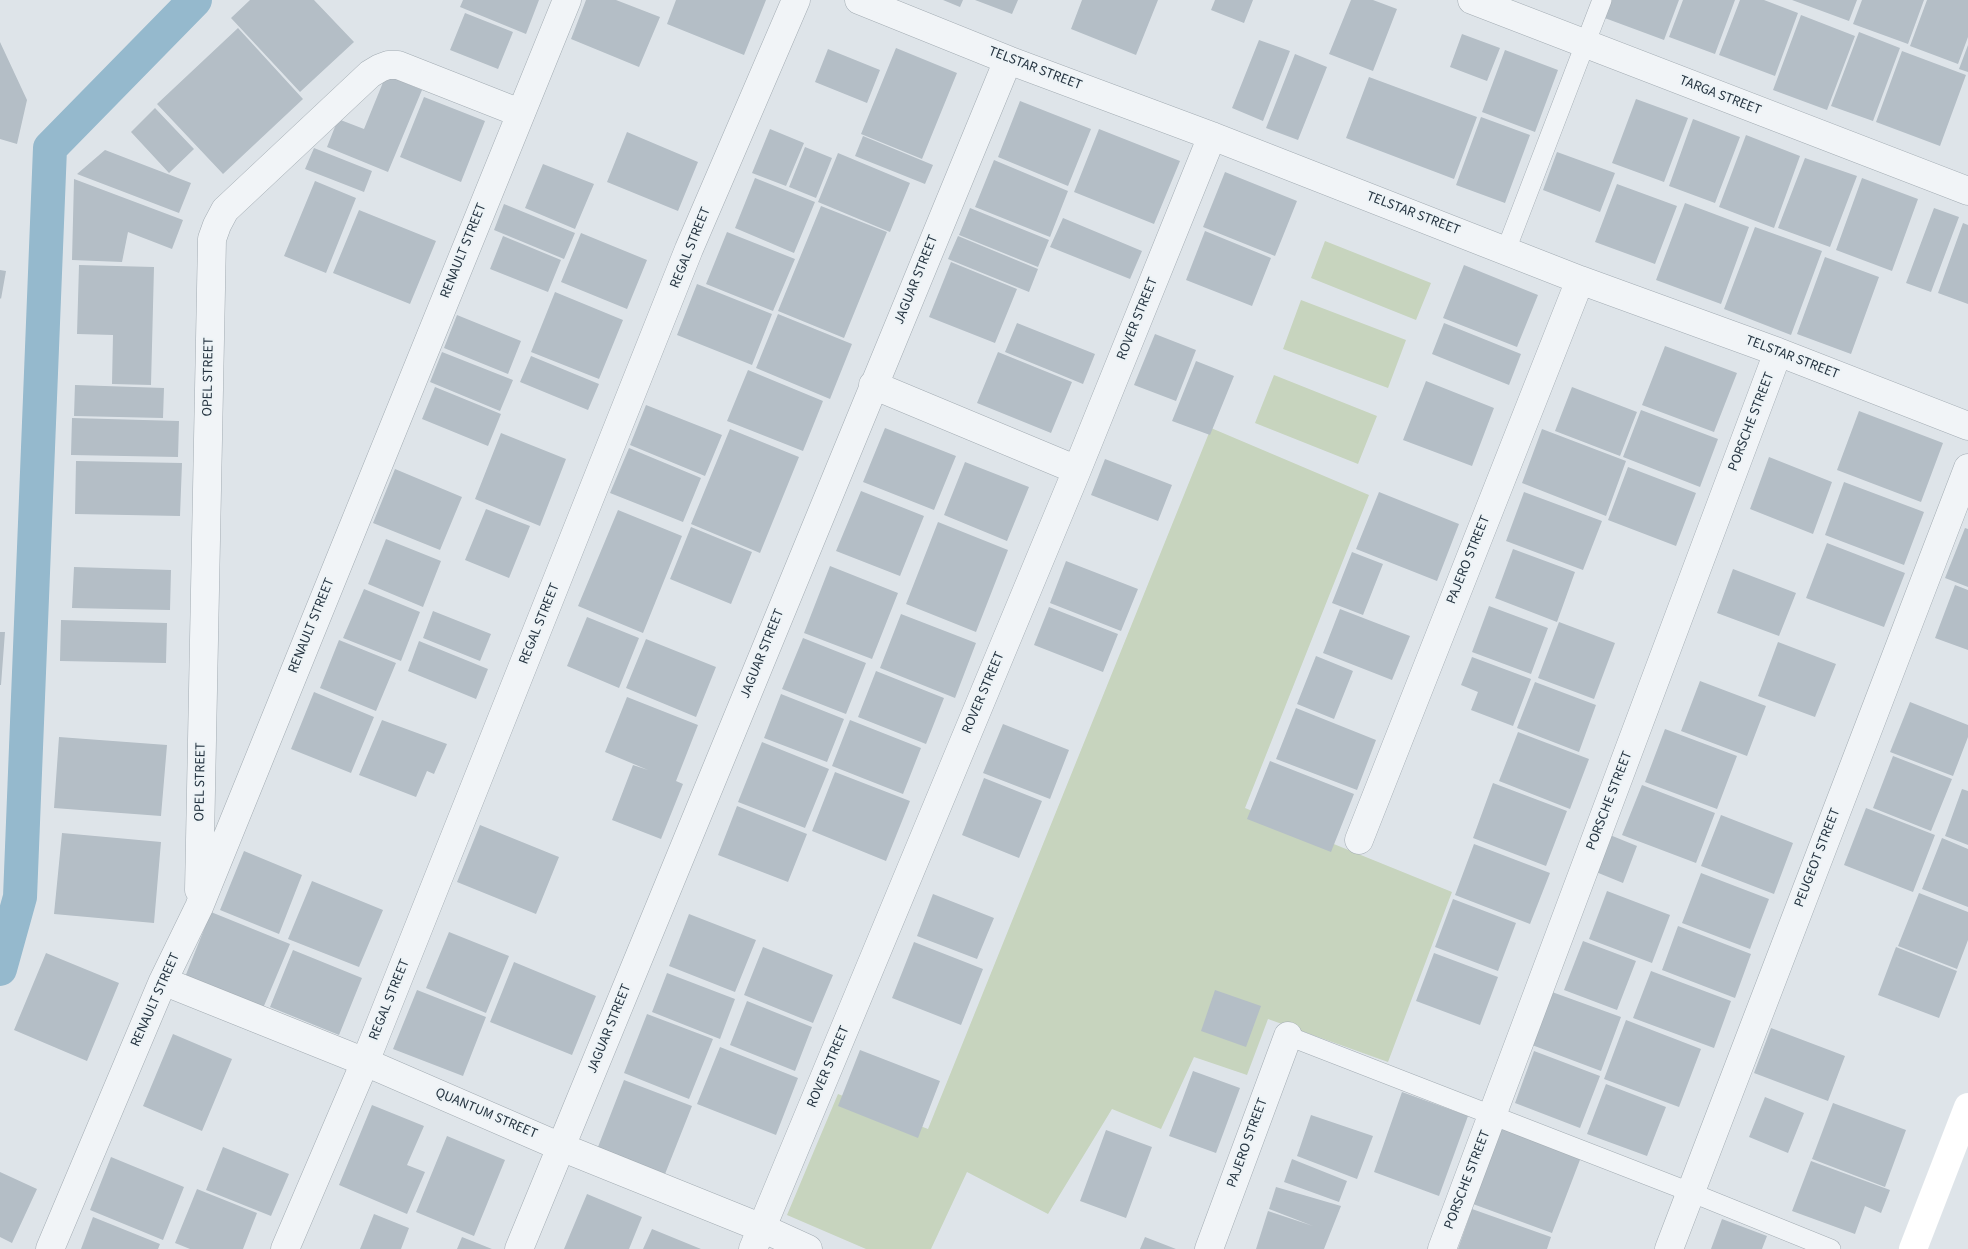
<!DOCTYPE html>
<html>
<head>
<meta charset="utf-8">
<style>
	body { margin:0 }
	canvas { display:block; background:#dee4e9 }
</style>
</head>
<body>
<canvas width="1968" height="1249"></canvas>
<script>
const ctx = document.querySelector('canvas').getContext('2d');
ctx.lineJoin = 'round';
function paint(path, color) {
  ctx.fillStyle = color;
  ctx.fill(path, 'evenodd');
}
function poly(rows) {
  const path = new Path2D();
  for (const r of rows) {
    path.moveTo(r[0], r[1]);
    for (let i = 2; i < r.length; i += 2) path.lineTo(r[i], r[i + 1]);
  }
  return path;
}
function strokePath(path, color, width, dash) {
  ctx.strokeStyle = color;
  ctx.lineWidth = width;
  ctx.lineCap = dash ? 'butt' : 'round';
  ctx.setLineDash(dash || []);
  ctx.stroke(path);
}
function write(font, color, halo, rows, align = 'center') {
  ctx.font = font + ' "Source Sans 3",sans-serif';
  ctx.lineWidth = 4;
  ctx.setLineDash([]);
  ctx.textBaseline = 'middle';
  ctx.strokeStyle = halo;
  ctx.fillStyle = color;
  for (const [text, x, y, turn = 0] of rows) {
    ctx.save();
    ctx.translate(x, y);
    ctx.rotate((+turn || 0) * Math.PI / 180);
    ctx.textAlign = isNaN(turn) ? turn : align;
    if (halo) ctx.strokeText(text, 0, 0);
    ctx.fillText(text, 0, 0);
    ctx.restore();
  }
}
paint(poly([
	[1325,241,1431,283,1416,320,1311,278],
	[1301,300,1406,340,1388,388,1283,349],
	[1274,375,1377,416,1358,464,1255,423],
	[1211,428,1369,495,1245,808,1452,892,1388,1062,1268,1019,1247,1075,1194,1057,1161,1129,1112,1109,1048,1214,967,1172,931,1249,866,1249,787,1215,838,1094,928,1129]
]), '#c7d4be');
strokePath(poly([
	[0,969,20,897,50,148,195,0]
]), '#95b9cd', 34);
paint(poly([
	[250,0,314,0,354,42,300,92,231,18],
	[463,0,539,0,526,34,460,7],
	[586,0,616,0,660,17,639,67,571,39],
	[676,0,766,0,744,55,667,24],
	[943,0,963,0,960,7],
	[975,0,1018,0,1012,14],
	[1082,0,1158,0,1136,55,1071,29],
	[1215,0,1253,0,1244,23,1211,10],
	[1351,0,1373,0,1397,9,1373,71,1329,54],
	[1609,0,1679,0,1664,40,1602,17],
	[1683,0,1735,0,1715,54,1669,37],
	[1740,0,1764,0,1798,13,1775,76,1719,55],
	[1792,0,1857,0,1849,21],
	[1862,0,1924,0,1908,44,1853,24],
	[1927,0,1968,0,1968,37,1958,64,1910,46],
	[465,13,513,32,498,69,450,50],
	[1801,15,1855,36,1827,110,1773,90],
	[238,28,303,99,223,174,157,104],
	[1859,32,1900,48,1873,121,1831,106],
	[1462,34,1500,48,1487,81,1450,67],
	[1259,40,1290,51,1263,121,1232,108],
	[0,42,27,100,17,144,0,139],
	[1968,45,1968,72,1959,69],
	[896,48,957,73,922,159,861,134],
	[828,49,880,70,867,103,815,82],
	[1505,50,1558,70,1535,132,1482,112],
	[1902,51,1966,75,1940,146,1876,122],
	[1295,54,1327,67,1298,140,1266,128],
	[386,75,422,90,388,172,327,147,338,119,364,129],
	[1369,77,1477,117,1454,179,1346,138],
	[424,97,485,121,461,182,400,157],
	[1636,99,1688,118,1664,182,1612,163],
	[1020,101,1091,129,1068,186,998,157],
	[155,108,194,149,169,173,131,132],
	[1481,117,1530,135,1505,203,1456,185],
	[1693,119,1740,137,1715,203,1669,186],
	[770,129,804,143,786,186,752,173],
	[1099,129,1180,161,1154,224,1074,192],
	[627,132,698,162,678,211,607,182],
	[1746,135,1800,156,1774,228,1719,207],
	[863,136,933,165,925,184,855,156],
	[805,147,832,158,816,198,789,187],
	[314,148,372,171,364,192,305,169],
	[105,150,191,183,179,213,77,174],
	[1557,152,1615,173,1600,212,1543,190],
	[838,153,910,183,890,232,818,202],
	[1805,158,1857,176,1830,247,1778,228],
	[994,160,1068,191,1050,237,975,207],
	[543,164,594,184,575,229,525,208],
	[1225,172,1297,201,1275,256,1203,227],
	[755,178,815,202,794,253,735,228],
	[1862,178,1918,199,1892,271,1836,250],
	[74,179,183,220,172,249,128,232,122,262,72,260],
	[315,181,356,198,326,273,284,256],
	[1617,184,1677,206,1655,264,1595,242],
	[1685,203,1749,227,1721,304,1656,280],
	[504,204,575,233,564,259,494,230],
	[821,206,887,232,844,338,778,311],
	[970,208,1049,240,1038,267,959,235],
	[1934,208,1959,217,1931,292,1906,283],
	[359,210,436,241,410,304,333,273],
	[1063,218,1142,251,1130,279,1050,247],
	[1963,223,1968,225,1968,304,1938,293],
	[1755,227,1822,251,1791,335,1724,309],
	[1205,231,1271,258,1252,306,1186,280],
	[727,232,795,259,773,311,706,284],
	[581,233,647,260,627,309,561,282],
	[503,236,561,260,548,292,490,269],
	[958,236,1038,269,1029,292,948,259],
	[1825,257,1879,277,1851,354,1797,334],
	[951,262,1017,289,995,343,929,317],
	[79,265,154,267,151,385,112,384,113,335,77,334],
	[1464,265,1538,295,1517,347,1443,318],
	[0,270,6,271,1,299,0,298],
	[697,284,772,314,752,365,677,335],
	[555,292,623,320,599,379,531,352],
	[778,314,852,344,830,399,756,368],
	[457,315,521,341,508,374,444,348],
	[1017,323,1095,354,1083,384,1005,352],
	[1444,323,1521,354,1509,385,1432,354],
	[1155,334,1196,350,1176,401,1134,385],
	[1665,346,1737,373,1714,432,1642,405],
	[442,352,513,380,500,411,430,382],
	[998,352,1072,382,1051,433,977,403],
	[531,356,599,384,588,410,520,382],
	[1196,361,1234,376,1210,435,1172,421],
	[748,370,823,401,803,451,727,421],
	[1426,381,1494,408,1472,466,1403,440],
	[75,385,164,388,163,418,74,416],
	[435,387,501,414,488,446,422,419],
	[1572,387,1637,412,1620,456,1555,431],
	[646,405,722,435,705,476,630,445],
	[1641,410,1718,439,1700,487,1623,457],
	[1859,411,1943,443,1921,502,1837,470],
	[72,418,179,421,178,457,71,455],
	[885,428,956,456,934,510,863,482],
	[730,429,799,457,760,553,691,524],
	[1542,429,1626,461,1606,516,1522,483],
	[501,433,566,459,540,526,475,499],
	[629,448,701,478,683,522,610,493],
	[1769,457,1832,482,1813,534,1750,509],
	[1105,459,1172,485,1158,521,1091,495],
	[76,461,182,463,180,516,75,514],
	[965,462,1029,487,1007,541,944,515],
	[1628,467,1696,493,1676,546,1608,520],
	[395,469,462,497,440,550,373,523],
	[1844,482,1924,512,1904,565,1825,535],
	[861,491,924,516,900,576,836,551],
	[1379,492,1459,524,1437,581,1356,549],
	[1524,492,1602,521,1583,570,1506,541],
	[486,509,530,526,509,578,465,560],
	[618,510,682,536,643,633,578,606],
	[938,522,1008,550,976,632,906,604],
	[691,527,752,552,731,604,670,579],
	[1965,528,1968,529,1968,587,1945,578],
	[386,539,441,561,423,607,368,584],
	[1827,543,1905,573,1884,627,1806,598],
	[1513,549,1575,572,1557,622,1495,598],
	[1352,552,1383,564,1363,615,1332,603],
	[1066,561,1138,589,1121,631,1050,603],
	[830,566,898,593,872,659,804,633],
	[74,567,171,570,170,610,72,608],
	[1733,569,1796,593,1779,636,1717,613],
	[1955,585,1968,590,1968,650,1935,638],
	[364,589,420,612,401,661,343,638],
	[1489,606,1548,628,1531,674,1472,652],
	[1049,607,1118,634,1103,672,1034,645],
	[1340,609,1410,636,1392,680,1323,653],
	[433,611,491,634,480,661,423,638],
	[901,614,976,643,955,698,880,668],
	[587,617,639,638,619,688,567,666],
	[61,620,167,623,166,663,60,661],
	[1559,622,1615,643,1594,699,1538,678],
	[0,632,5,632,1,685,0,685],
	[803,638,866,663,846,714,782,689],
	[646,639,716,667,696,717,626,688],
	[339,640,396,663,376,711,320,688],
	[419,641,488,669,476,699,408,671],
	[1778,642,1836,664,1815,717,1758,696],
	[1316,656,1353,671,1334,719,1297,704],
	[1472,657,1531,679,1513,726,1471,710,1478,692,1461,685],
	[876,671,944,698,926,744,858,717],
	[1700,681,1766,706,1747,756,1681,731],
	[1535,682,1596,705,1579,752,1517,728],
	[314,692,374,717,351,773,291,749],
	[781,694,844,719,827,762,764,738],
	[627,697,698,725,676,781,683,784,661,839,612,820,633,765,648,770,605,752],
	[1910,702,1968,725,1968,737,1953,776,1890,752],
	[1296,708,1376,740,1357,790,1276,759],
	[382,720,447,744,434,774,427,771,416,797,359,775],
	[850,720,921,748,903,794,832,766],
	[1003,724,1069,750,1050,799,983,773],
	[1665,729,1737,756,1717,809,1645,782],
	[1518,732,1589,759,1570,809,1499,781],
	[59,737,167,745,161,816,54,808],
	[762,742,829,769,805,828,738,802],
	[1893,756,1952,779,1931,831,1873,808],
	[1270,761,1354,794,1331,852,1247,819],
	[835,772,910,801,886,861,812,831],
	[984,778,1042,801,1019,858,962,835],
	[1493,783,1567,811,1546,866,1473,838],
	[1642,785,1715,813,1696,863,1622,835],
	[1962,789,1968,791,1968,845,1945,836],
	[737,806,807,834,788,882,718,855],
	[1866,808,1935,835,1913,892,1844,865],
	[1721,815,1793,843,1774,894,1701,866],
	[480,825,559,857,536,914,457,882],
	[62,833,161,842,154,923,54,914],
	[1610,835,1637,846,1623,883,1596,872],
	[1942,838,1968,849,1968,907,1922,889],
	[1474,844,1550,873,1530,924,1455,895],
	[244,851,302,875,279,934,220,910],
	[1701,873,1769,899,1750,949,1682,923],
	[312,881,383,910,359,967,288,939],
	[1607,891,1670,915,1652,963,1589,939],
	[1919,893,1968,912,1968,940,1957,969,1898,946],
	[933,894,994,918,977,959,917,936],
	[1453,899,1516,923,1498,971,1435,947],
	[211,912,290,944,261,1013,183,982],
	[689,914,756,940,735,992,669,966],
	[1678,926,1751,954,1735,998,1662,970],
	[449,932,509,956,486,1013,426,988],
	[1583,941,1636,961,1617,1010,1564,990],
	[914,942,983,969,961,1025,892,998],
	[763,947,833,975,813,1023,744,995],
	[1896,947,1957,971,1939,1018,1878,995],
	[293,950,362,978,339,1035,270,1007],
	[46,953,119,983,87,1061,14,1030],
	[1434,953,1498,977,1480,1025,1416,1001],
	[514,962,596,996,572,1055,490,1022],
	[1651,971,1731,1001,1714,1048,1633,1018],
	[667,973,735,999,720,1039,652,1012],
	[417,990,486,1017,463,1076,393,1049],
	[1215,990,1261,1006,1246,1047,1201,1031],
	[1552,992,1621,1017,1601,1071,1532,1045],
	[747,1001,812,1027,795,1071,730,1045],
	[647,1014,713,1039,689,1099,624,1073],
	[1626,1020,1701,1049,1679,1107,1604,1079],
	[1771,1028,1845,1056,1828,1101,1754,1073],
	[173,1034,232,1059,202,1131,143,1106],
	[720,1047,798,1078,776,1135,697,1104],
	[860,1050,940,1081,918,1138,838,1106],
	[1534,1051,1600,1076,1580,1128,1515,1103],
	[1193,1071,1240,1088,1216,1153,1169,1136],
	[624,1080,692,1106,665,1174,598,1147],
	[1606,1084,1666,1107,1647,1156,1587,1134],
	[1402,1092,1468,1116,1439,1196,1374,1172],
	[1765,1097,1804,1113,1788,1153,1749,1137],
	[1833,1103,1906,1130,1885,1187,1812,1159],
	[372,1105,424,1126,407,1165,425,1172,407,1214,339,1185],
	[1311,1115,1373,1136,1357,1179,1297,1156],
	[1503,1122,1583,1152,1552,1233,1473,1204],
	[1106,1130,1152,1147,1126,1218,1080,1201],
	[447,1136,505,1160,474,1236,416,1212],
	[223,1147,289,1174,271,1216,206,1190],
	[111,1157,184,1187,163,1240,90,1210],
	[1292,1159,1347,1181,1339,1202,1284,1182],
	[1811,1161,1890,1190,1881,1213,1865,1206,1855,1234,1792,1211],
	[0,1172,37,1189,12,1243,0,1237],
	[1276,1187,1341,1206,1324,1249,1256,1249,1268,1211,1313,1226,1269,1209],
	[197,1189,257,1213,243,1249,190,1249,175,1243],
	[587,1194,642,1217,629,1249,564,1249],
	[1472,1209,1551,1237,1547,1249,1458,1249],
	[374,1214,409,1228,401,1249,360,1249],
	[93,1217,160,1244,158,1249,81,1249],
	[1722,1219,1767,1236,1762,1249,1711,1249],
	[652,1229,701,1249,643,1249],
	[462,1237,492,1249,457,1249],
	[1145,1237,1176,1249,1140,1249]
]), '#b4bec6');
const lane = poly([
	[1506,250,1602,0],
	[1288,1036,1690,1192,1831,1249]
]);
const street = poly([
	[859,0,1008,60,1212,136,1580,280,1778,352,1968,426],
	[1472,0,1968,191],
	[873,385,1077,470],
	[1359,840,1580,280],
	[199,890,212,239,217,225,225,210,370,74,380,68,388,65,398,65,520,113],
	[163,981,365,1062,561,1147,762,1228,808,1249],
	[50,1249,163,981,199,907,567,0],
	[285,1249,365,1062,689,249,796,0],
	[519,1249,1008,60],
	[753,1249,1077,470,1212,136],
	[1209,1249,1288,1036],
	[1442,1249,1778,352],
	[1669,1249,1968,468]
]);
strokePath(lane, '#a3acb3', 20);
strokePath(street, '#a3acb3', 29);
strokePath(lane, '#f1f4f7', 19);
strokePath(street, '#f1f4f7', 28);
strokePath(poly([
	[1913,1249,1968,1107]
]), '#fff', 28);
write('14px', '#253441', '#edf3f6', [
	["TELSTAR STREET",1035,69,21],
	["TARGA STREET",1720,96,21],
	["TELSTAR STREET",1413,214,21],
	["REGAL STREET",691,248,-68],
	["RENAULT STREET",464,251,-68],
	["JAGUAR STREET",917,280,-68],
	["ROVER STREET",1138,319,-68],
	["TELSTAR STREET",1792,358,21],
	["OPEL STREET",209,377,-89],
	["PORSCHE STREET",1752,422,-69],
	["PAJERO STREET",1469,560,-68],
	["REGAL STREET",540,624,-68],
	["RENAULT STREET",312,626,-68],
	["JAGUAR STREET",763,654,-68],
	["ROVER STREET",984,693,-67],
	["OPEL STREET",201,782,-89],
	["PORSCHE STREET",1610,801,-69],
	["PEUGEOT STREET",1818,858,-69],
	["RENAULT STREET",156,1000,-66],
	["REGAL STREET",390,1000,-68],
	["JAGUAR STREET",610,1029,-68],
	["ROVER STREET",829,1067,-67],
	["QUANTUM STREET",486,1114,23],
	["PAJERO STREET",1248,1143,-70],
	["PORSCHE STREET",1468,1180,-69]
]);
</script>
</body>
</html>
